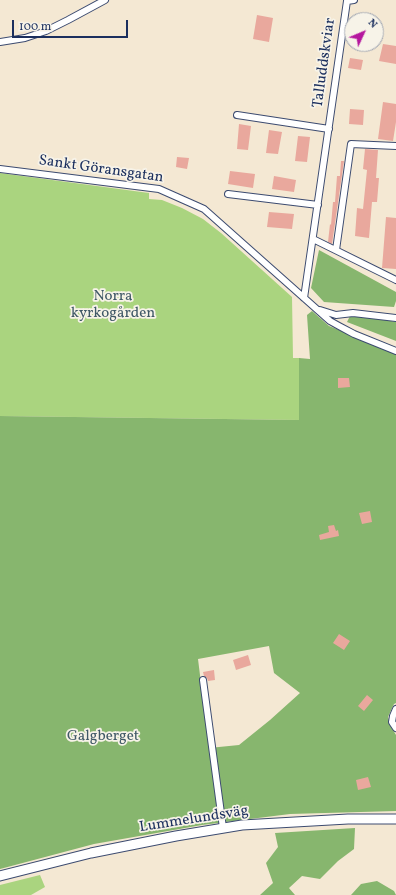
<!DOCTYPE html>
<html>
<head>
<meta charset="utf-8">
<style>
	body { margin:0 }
	#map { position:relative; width:396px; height:895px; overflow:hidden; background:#f4e8d3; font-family:Vollkorn,serif }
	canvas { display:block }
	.north { position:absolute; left:344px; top:12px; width:40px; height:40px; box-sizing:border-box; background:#f7f3e8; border:1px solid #9fa5b1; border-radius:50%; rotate:46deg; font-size:11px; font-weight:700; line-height:16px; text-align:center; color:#1b2f5e }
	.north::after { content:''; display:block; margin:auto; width:14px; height:18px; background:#b5179e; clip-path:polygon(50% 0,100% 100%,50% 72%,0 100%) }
	.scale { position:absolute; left:12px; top:20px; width:116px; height:18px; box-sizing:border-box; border:2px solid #1b2f5e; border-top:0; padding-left:5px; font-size:12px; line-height:14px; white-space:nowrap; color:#1b2f5e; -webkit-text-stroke:3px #f7f3e8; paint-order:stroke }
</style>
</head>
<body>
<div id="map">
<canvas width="396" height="895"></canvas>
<div class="north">N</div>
<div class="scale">100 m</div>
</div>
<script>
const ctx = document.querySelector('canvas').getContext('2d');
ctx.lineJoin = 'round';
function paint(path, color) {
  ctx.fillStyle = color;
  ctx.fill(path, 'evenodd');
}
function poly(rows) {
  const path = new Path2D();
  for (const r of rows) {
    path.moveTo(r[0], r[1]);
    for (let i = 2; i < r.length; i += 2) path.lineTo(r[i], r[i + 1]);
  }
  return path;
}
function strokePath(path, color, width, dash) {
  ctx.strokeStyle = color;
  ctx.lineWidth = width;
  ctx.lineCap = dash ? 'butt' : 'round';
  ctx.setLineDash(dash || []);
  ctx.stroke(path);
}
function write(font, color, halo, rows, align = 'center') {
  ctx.font = font + ' Vollkorn,serif';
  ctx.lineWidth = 3.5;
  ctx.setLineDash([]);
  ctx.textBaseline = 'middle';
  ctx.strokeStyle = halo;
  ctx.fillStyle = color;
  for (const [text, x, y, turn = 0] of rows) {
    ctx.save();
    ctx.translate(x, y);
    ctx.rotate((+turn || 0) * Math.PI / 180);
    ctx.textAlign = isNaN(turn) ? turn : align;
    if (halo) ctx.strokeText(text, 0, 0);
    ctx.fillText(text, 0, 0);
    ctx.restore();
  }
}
paint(poly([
	[0,173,149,193,149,199,162,200,182,208,203,219,221,233,292,297,293,358,299,358,299,420,0,416],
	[40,875,45,887,31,895,0,895,0,885]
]), '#aad47f');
paint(poly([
	[319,250,396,292,396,301,394,307,324,302,311,288],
	[312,311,329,326,396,352,396,703,394,704,388,717,390,725,396,735,396,811,290,814,202,825,94,844,0,869,0,416,299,420,299,358,310,359,307,315],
	[269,646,274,673,300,693,270,720,239,745,209,748,198,659],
	[351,314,361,315,396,322,396,341,347,322],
	[355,828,354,849,338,861,320,879,302,876,289,888,295,895,260,895,273,883,266,863,278,847,275,833],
	[377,881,394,891,396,895,351,895,361,884]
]), '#87b66e');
paint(poly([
	[257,15,273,18,269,42,253,39],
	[383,44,396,46,396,64,379,61],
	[350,58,363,60,361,70,348,68],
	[383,102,396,104,396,122,393,141,378,139],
	[350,109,364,110,363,125,349,124],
	[239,124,251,126,248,150,237,149],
	[269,130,282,132,278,154,266,153],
	[298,136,310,137,307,162,295,161],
	[365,149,378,150,376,178,379,178,377,202,372,202,369,238,355,236,357,208,363,209,367,170,363,169],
	[177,157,189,158,187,169,176,167],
	[341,161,344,161,332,244,328,242,330,224,331,225,333,202,335,202,337,176,340,176],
	[230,171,255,174,253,188,228,184],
	[274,176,296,180,294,192,272,189],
	[269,212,294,214,292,229,267,227],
	[386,217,396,218,396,269,382,268],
	[338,378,349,378,350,387,338,388],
	[370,511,372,522,362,524,359,513],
	[334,525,336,531,338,530,339,536,320,540,319,535,329,532,328,526],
	[339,634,350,641,344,650,333,643],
	[248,655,251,665,236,670,233,660],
	[214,670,215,680,208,681,207,678,204,676,203,672],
	[367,695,373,700,364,711,358,706],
	[368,777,371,787,358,790,356,780]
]), '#e9a89d');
const street = poly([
	[0,42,25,38,46,31,68,20,105,0],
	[237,115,329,129],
	[0,169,159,189,204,209,330,321,339,326,354,334,396,351],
	[228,194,318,205],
	[313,239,396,280],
	[336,250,351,144,396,146],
	[304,298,347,1,354,0],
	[320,310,336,315,353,313,396,318],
	[203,680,223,828],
	[396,709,393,716,392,722,396,728]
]);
const secondary = poly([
	[0,876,91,853,176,836,242,825,348,819,396,819]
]);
strokePath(street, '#3c4b70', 8);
strokePath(secondary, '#3c4b70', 11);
strokePath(street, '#fff', 6);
strokePath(secondary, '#fff', 9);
write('15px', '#1b2f5e', '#f7f3e8', [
	["Talluddskviar",325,63,-82],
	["Sankt Göransgatan",101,170,8],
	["Lummelundsväg",194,820,-9]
]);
write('15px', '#3f5866', '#f7f3e8', [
	["Norra",113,297],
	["kyrkogården",113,314],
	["Galgberget",103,737]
]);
</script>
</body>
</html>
